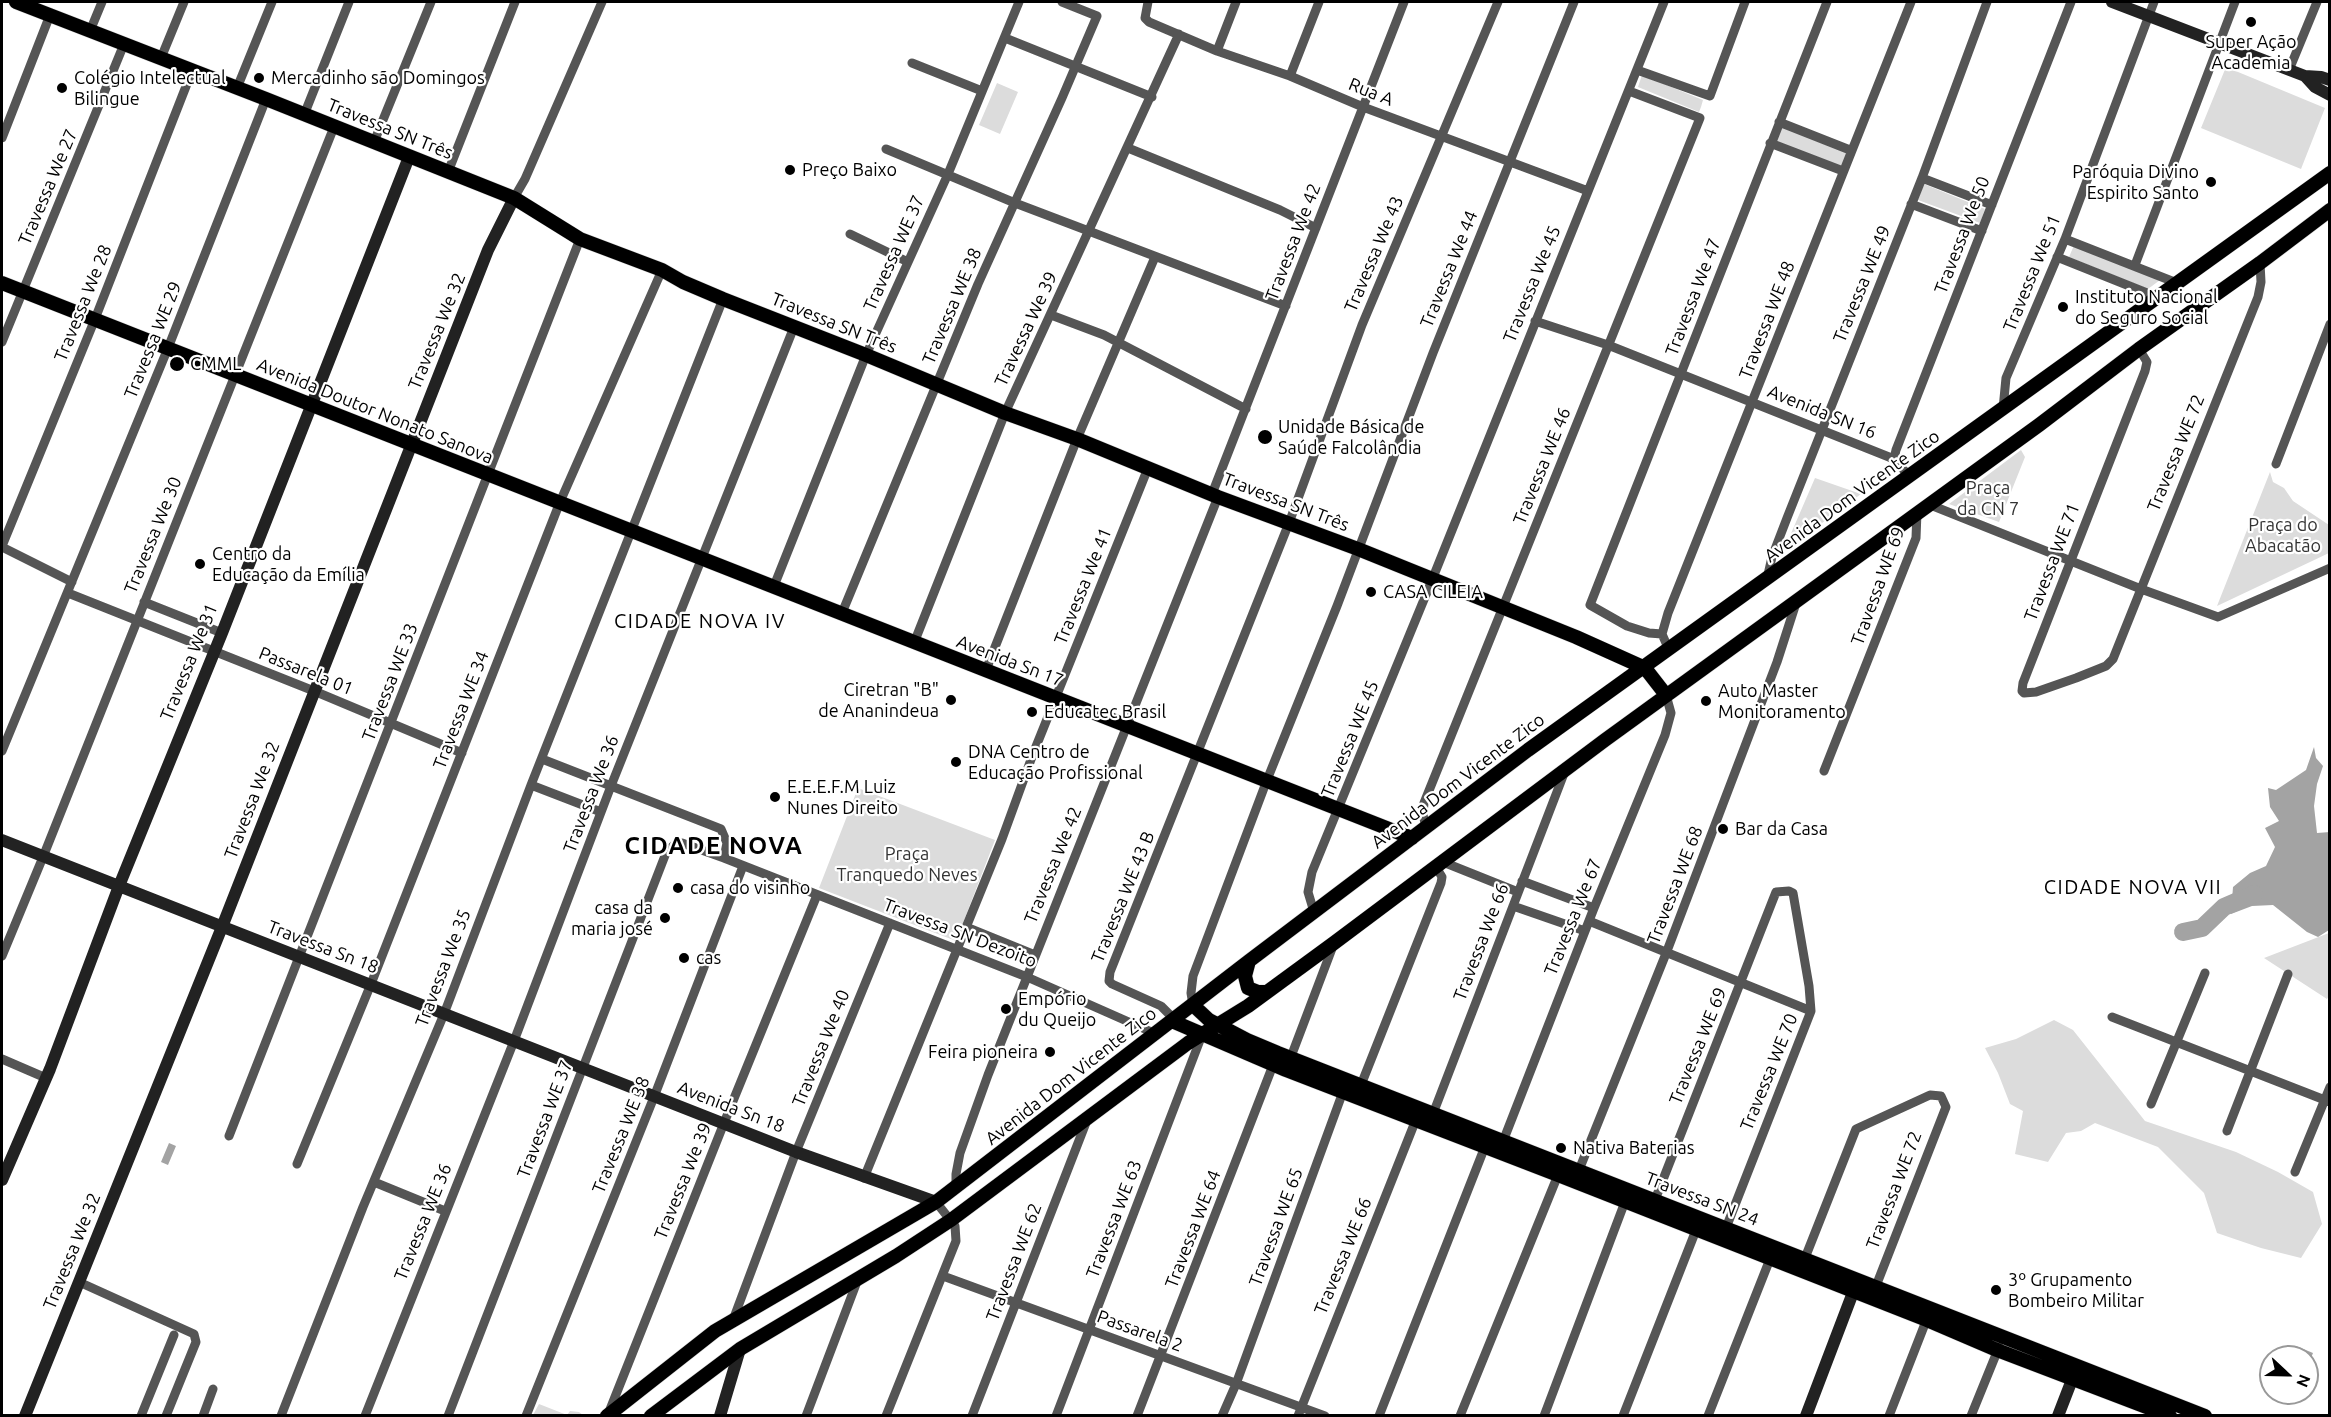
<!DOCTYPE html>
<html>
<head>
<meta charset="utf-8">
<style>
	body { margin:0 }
	#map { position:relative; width:2331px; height:1417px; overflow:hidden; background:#fff; font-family:Ubuntu,sans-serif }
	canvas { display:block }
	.frame { position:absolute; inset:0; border:3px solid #000; pointer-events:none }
	.north { position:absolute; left:2259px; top:1345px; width:60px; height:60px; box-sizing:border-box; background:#fff; border:2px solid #999; border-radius:50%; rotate:112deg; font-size:16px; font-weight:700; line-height:24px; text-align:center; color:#000 }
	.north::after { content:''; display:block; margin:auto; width:21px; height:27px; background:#000; clip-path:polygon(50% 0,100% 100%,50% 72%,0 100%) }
</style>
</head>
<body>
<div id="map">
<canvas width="2331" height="1417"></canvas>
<div class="frame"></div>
<div class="north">N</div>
</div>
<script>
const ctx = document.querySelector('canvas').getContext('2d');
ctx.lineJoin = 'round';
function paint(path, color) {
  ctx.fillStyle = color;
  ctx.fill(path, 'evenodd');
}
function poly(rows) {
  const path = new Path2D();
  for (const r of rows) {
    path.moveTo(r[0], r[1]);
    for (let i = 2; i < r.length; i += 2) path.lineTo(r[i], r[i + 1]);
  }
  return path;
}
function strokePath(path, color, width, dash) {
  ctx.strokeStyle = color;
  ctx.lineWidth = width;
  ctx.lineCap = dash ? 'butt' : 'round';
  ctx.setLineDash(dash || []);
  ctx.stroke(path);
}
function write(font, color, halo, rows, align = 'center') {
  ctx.font = font + ' Ubuntu,sans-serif';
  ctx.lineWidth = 4.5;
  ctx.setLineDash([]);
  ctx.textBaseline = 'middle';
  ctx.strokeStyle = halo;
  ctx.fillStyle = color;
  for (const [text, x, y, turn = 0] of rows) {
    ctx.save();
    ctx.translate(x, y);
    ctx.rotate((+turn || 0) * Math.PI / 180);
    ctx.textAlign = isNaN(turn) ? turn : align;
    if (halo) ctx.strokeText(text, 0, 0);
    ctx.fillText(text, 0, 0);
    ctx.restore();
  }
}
paint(poly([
	[2226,67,2325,108,2301,169,2201,128],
	[1642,75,1703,100,1701,107,1699,112,1638,87],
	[997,83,1018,92,1000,134,979,125],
	[1779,122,1850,150,1843,171,1770,143],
	[1924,184,1985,209,1980,223,1918,200],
	[2075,243,2160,280,2148,289,2069,257],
	[2021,450,2025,457,1999,522,1949,504],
	[2270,472,2273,482,2284,488,2293,501,2329,525,2329,553,2217,606],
	[1815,478,1861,494,1783,552],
	[858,788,995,840,956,941,819,888],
	[2329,933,2330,994,2327,999,2264,958],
	[2054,1020,2073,1030,2145,1121,2236,1152,2278,1172,2313,1192,2322,1224,2301,1258,2261,1248,2217,1233,2204,1193,2158,1147,2095,1123,2081,1131,2066,1133,2048,1162,2015,1154,2023,1111,2010,1104,1998,1073,1985,1048,2016,1039],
	[539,1404,567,1415,570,1411,579,1412,583,1415,533,1415]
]), '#dcdcdc');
paint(poly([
	[2314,747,2316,758,2323,766,2317,784,2314,806,2317,833,2330,832,2329,930,2318,937,2307,932,2273,905,2252,906,2231,914,2233,887,2250,873,2266,866,2275,847,2265,828,2279,821,2270,807,2268,788,2276,790,2306,770],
	[169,1143,176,1146,168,1165,161,1162],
	[2296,1346,2313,1353,2307,1368,2307,1357,2292,1357]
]), '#a3a3a3');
strokePath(poly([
	[2183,932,2202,928,2224,907,2254,894]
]), '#a3a3a3', 18);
const primary = poly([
	[16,2,266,99,514,198,580,239,662,270,683,282,723,299,866,355,1005,413,1077,439,1218,497,1358,549,1576,637,1645,668,1666,695],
	[2,283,1412,838],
	[1249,961,1245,976,1248,988,1258,992,1267,992],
	[1193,1005,1209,1020,1247,1040,1278,1053,2205,1416],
	[1172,1021,1286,1070,1558,1175,1927,1320,1997,1350,2170,1416],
	[607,1416,715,1331,936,1202,1249,961,1528,750,2330,173],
	[651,1416,740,1349,896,1256,951,1220,1188,1043,1248,1006,1334,943,1605,740,2039,425,2139,349,2260,263,2330,210]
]);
strokePath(primary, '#dbdbdb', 15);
strokePath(poly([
	[1148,2,1145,18,1149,22,1217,51,1290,76,1363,107,1588,191],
	[90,31,102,2],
	[1005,38,1152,97],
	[1217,51,1236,2],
	[161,58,184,2],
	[912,63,982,91],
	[1637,70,1710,96,1745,2],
	[2289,70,2317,2],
	[1290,76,1319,2],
	[237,88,272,2],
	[304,115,349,2],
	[1779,122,1850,150],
	[2,138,50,15],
	[374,142,431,2],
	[1770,143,1843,171],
	[1128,148,1280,210,1316,228],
	[886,149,1015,203,1286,306],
	[448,172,515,2],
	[1922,178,1992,205],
	[514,198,525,179,602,2],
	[1911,204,1982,231],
	[850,234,908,262],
	[2065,239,2177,283],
	[2057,257,2157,297],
	[2135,265,2235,2],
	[1051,315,1104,335,1246,409],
	[1535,321,1608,345,1894,459],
	[2,342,124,44],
	[2139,349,2147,362,2145,371,2023,683,2022,691,2024,693,2036,692,2076,678,2106,666,2113,659,2258,297,2261,282,2260,263],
	[2003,409,2006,378,2065,239,2154,2],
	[2276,464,2330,324],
	[1909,476,1894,459,1896,450,2071,2],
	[1212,494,1404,2],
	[1928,504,2141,589,2218,617,2330,568],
	[2,546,95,319,192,71],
	[2,547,72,582],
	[1767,579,1772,557,1787,518,1922,178,1987,2],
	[774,586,866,355,948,174,1019,2],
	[68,593,314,691,462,753],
	[144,602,222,633],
	[842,613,978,284,1062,98,1097,16,1062,2],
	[1662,634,1649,633,1627,626,1590,605,1827,2],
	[914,643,1005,413,1179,34],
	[1669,650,1662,634,1668,613,1911,2],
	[986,670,1077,439,1155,257],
	[2,751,168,348,266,99],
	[542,759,721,829,727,843,724,858],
	[1824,771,1916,538,1917,512],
	[531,785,601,812],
	[1426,827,1423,815,1424,803,1700,118,1629,91],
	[1443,862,1518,892],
	[1522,881,1594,908],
	[1513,906,1585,931],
	[1314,912,1308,892,1312,872,1432,580,1664,2],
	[1589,921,1811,1011],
	[966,927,1035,955],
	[2,956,43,857,334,127],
	[1193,1005,1191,993,1193,976,1267,780,1337,606,1433,353,1574,2],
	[2112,1017,2330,1102],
	[1172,1021,1170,1015,1161,1006,1112,984,1109,981,1110,972,1289,523,1362,325,1498,2],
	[2,1059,46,1078],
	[1289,1062,1333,946],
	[1359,1090,1441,883,1442,877,1436,867],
	[2151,1104,2205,973],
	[1431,1119,1565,771],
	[2227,1131,2288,974],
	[229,1136,580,239],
	[1502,1144,1594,908,1665,735,1671,713,1666,695],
	[297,1164,371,984,560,502,662,270],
	[2295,1172,2330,1087],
	[1577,1175,1667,951,1777,662,1797,600],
	[864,1178,1002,839,1033,754,1148,468],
	[374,1182,445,1211],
	[956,1187,956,1174,960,1153,988,1075,1218,497],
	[1653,1205,1776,892,1789,891,1793,893,1809,986,1811,1011,1724,1233],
	[1805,1258,1856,1129,1930,1095,1941,1096,1946,1107,1876,1286],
	[943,1276,1325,1416],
	[79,1282,194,1334,196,1342,166,1416],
	[733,1320,796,1152,890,923],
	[609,1412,724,1123,817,895],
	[141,1416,174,1335],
	[203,1416,213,1389],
	[281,1416,363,1207,444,1014,531,785,723,299],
	[365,1416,514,1041,611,786,794,327],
	[448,1416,666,853,675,844,682,843,724,858,1027,977,1156,1034],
	[526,1416,654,1097,743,866],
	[806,1416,858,1279],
	[886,1416,956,1241,955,1226,936,1202],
	[972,1416,1087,1120],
	[1056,1416,1202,1035],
	[1137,1416,1275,1060],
	[1222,1416,1236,1384,1344,1089],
	[1298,1416,1417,1117],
	[1379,1416,1486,1144],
	[1460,1416,1560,1170],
	[1544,1416,1626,1199],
	[1623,1416,1698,1225],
	[1708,1416,1770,1259],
	[1889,1416,1928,1316],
	[1971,1416,1999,1347]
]), '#555', 9);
strokePath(poly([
	[2112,2,2305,76,2321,77,2330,80],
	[2305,76,2315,87,2330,95],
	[2,840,796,1152,936,1202],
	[2,1180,50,1069,119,886,222,633,409,157],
	[25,1416,222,927,488,250,514,198],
	[720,1416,740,1349],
	[1806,1416,1857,1282],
	[2058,1416,2075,1372]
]), '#222', 12);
strokePath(primary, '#000', 14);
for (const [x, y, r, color] of [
	[2251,22,6,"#000"],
	[259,78,6,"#000"],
	[62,88,6,"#000"],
	[790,170,6,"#000"],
	[2211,182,6,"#000"],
	[2063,307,6,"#000"],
	[177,364,8,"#000"],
	[1265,437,8,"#000"],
	[200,564,6,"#000"],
	[1371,592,6,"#000"],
	[951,700,6,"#000"],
	[1706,701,6,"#000"],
	[1032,712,6,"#000"],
	[956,762,6,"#000"],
	[775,797,6,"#000"],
	[1723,829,6,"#000"],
	[678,888,6,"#000"],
	[665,918,6,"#000"],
	[684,958,6,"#000"],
	[1006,1009,6,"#000"],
	[1050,1052,6,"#000"],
	[1561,1148,6,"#000"],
	[1996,1290,6,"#000"]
]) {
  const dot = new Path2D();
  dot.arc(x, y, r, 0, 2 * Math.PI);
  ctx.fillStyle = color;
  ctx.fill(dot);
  strokePath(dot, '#fff', 2);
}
write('18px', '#000', '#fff', [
	["Super Ação",2251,42,"center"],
	["Academia",2251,63,"center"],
	["Colégio Intelectual",74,78],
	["Bilingue",74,99],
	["Mercadinho são Domingos",271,78],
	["Preço Baixo",802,170],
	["Paróquia Divino",2199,172,"right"],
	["Espirito Santo",2199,193,"right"],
	["Instituto Nacional",2075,297],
	["do Seguro Social",2075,318],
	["CMML",190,364],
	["Unidade Básica de",1278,427],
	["Saúde Falcolândia",1278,448],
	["Centro da",212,554],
	["Educação da Emília",212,575],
	["CASA CILEIA",1383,592],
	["Ciretran \"B\"",939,690,"right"],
	["de Ananindeua",939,711,"right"],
	["Auto Master",1718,691],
	["Monitoramento",1718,712],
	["Educatec Brasil",1044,712],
	["DNA Centro de",968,752],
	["Educação Profissional",968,773],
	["E.E.E.F.M Luiz",787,787],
	["Nunes Direito",787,808],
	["Bar da Casa",1735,829],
	["casa do visinho",690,888],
	["casa da",653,908,"right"],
	["maria josé",653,929,"right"],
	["cas",696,958],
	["Empório",1018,999],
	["du Queijo",1018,1020],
	["Feira pioneira",1038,1052,"right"],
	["Nativa Baterias",1573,1148],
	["3º Grupamento",2008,1280],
	["Bombeiro Militar",2008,1301]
], 'left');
write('18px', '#000', '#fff', [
	["Rua A",1371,92,22],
	["Travessa SN Três",390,129,22],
	["Travessa We 27",48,187,-67],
	["Travessa We 50",1962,235,-69],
	["Travessa We 42",1293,242,-69],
	["Travessa WE 37",894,253,-66],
	["Travessa We 43",1374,254,-67],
	["Travessa We 44",1449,269,-68],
	["Travessa We 51",2032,273,-68],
	["Travessa We 45",1532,284,-68],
	["Travessa WE 49",1862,284,-68],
	["Travessa We 47",1693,297,-69],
	["Travessa We 28",83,303,-68],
	["Travessa WE 38",952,306,-67],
	["Travessa WE 48",1767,320,-69],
	["Travessa SN Três",834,323,22],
	["Travessa We 39",1026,329,-65],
	["Travessa We 32",437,331,-68],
	["Travessa WE 29",153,340,-68],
	["Avenida Doutor Nonato Sanova",375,411,22],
	["Avenida SN 16",1822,412,22],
	["Travessa WE 72",2176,453,-68],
	["Travessa WE 46",1542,466,-68],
	["Avenida Dom Vicente Zico",1852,496,-36],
	["Travessa SN Três",1286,502,21],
	["Travessa We 30",153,535,-68],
	["Travessa WE 71",2052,562,-69],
	["Travessa We 41",1083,586,-68],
	["Travessa WE 69",1878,586,-70],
	["Avenida Sn 17",1010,661,21],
	["Travessa We 31",189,662,-68],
	["Passarela 01",306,671,22],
	["Travessa WE 33",390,682,-69],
	["Travessa WE 34",461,710,-69],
	["Travessa WE 45",1350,739,-68],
	["Avenida Dom Vicente Zico",1458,781,-37],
	["Travessa We 36",591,794,-69],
	["Travessa We 32",252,800,-69],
	["Travessa We 42",1053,865,-68],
	["Travessa WE 68",1675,885,-69],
	["Travessa WE 43 B",1123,897,-68],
	["Travessa We 67",1573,917,-68],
	["Travessa SN Dezoito",960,933,21],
	["Travessa We 66",1481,942,-69],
	["Travessa Sn 18",323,947,21],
	["Travessa We 35",443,968,-69],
	["Travessa WE 69",1698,1046,-68],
	["Travessa We 40",821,1048,-68],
	["Travessa WE 70",1769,1072,-68],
	["Avenida Dom Vicente Zico",1071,1076,-38],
	["Avenida Sn 18",731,1107,21],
	["Travessa WE 37",545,1119,-69],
	["Travessa WE 38",621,1135,-68],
	["Travessa We 39",683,1181,-68],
	["Travessa WE 72",1894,1190,-69],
	["Travessa SN 24",1702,1199,21],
	["Travessa WE 63",1114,1219,-69],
	["Travessa WE 36",423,1222,-68],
	["Travessa WE 65",1276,1227,-70],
	["Travessa WE 64",1193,1229,-69],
	["Travessa We 32",72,1251,-68],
	["Travessa WE 66",1343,1256,-68],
	["Travessa WE 62",1014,1262,-69],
	["Passarela 2",1140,1331,20]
]);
write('18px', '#333', '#fff', [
	["Praça",1988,488],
	["da CN 7",1988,509],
	["Praça do",2283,525],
	["Abacatão",2283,546],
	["Praça",907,854],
	["Tranquedo Neves",907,875]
]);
ctx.letterSpacing = '1.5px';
write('20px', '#000', '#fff', [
	["CIDADE NOVA IV",700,621],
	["CIDADE NOVA VII",2133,887]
]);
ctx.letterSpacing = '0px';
ctx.letterSpacing = '1.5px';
write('bold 24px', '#000', '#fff', [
	["CIDADE NOVA",714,846]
]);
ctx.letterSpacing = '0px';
</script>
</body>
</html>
